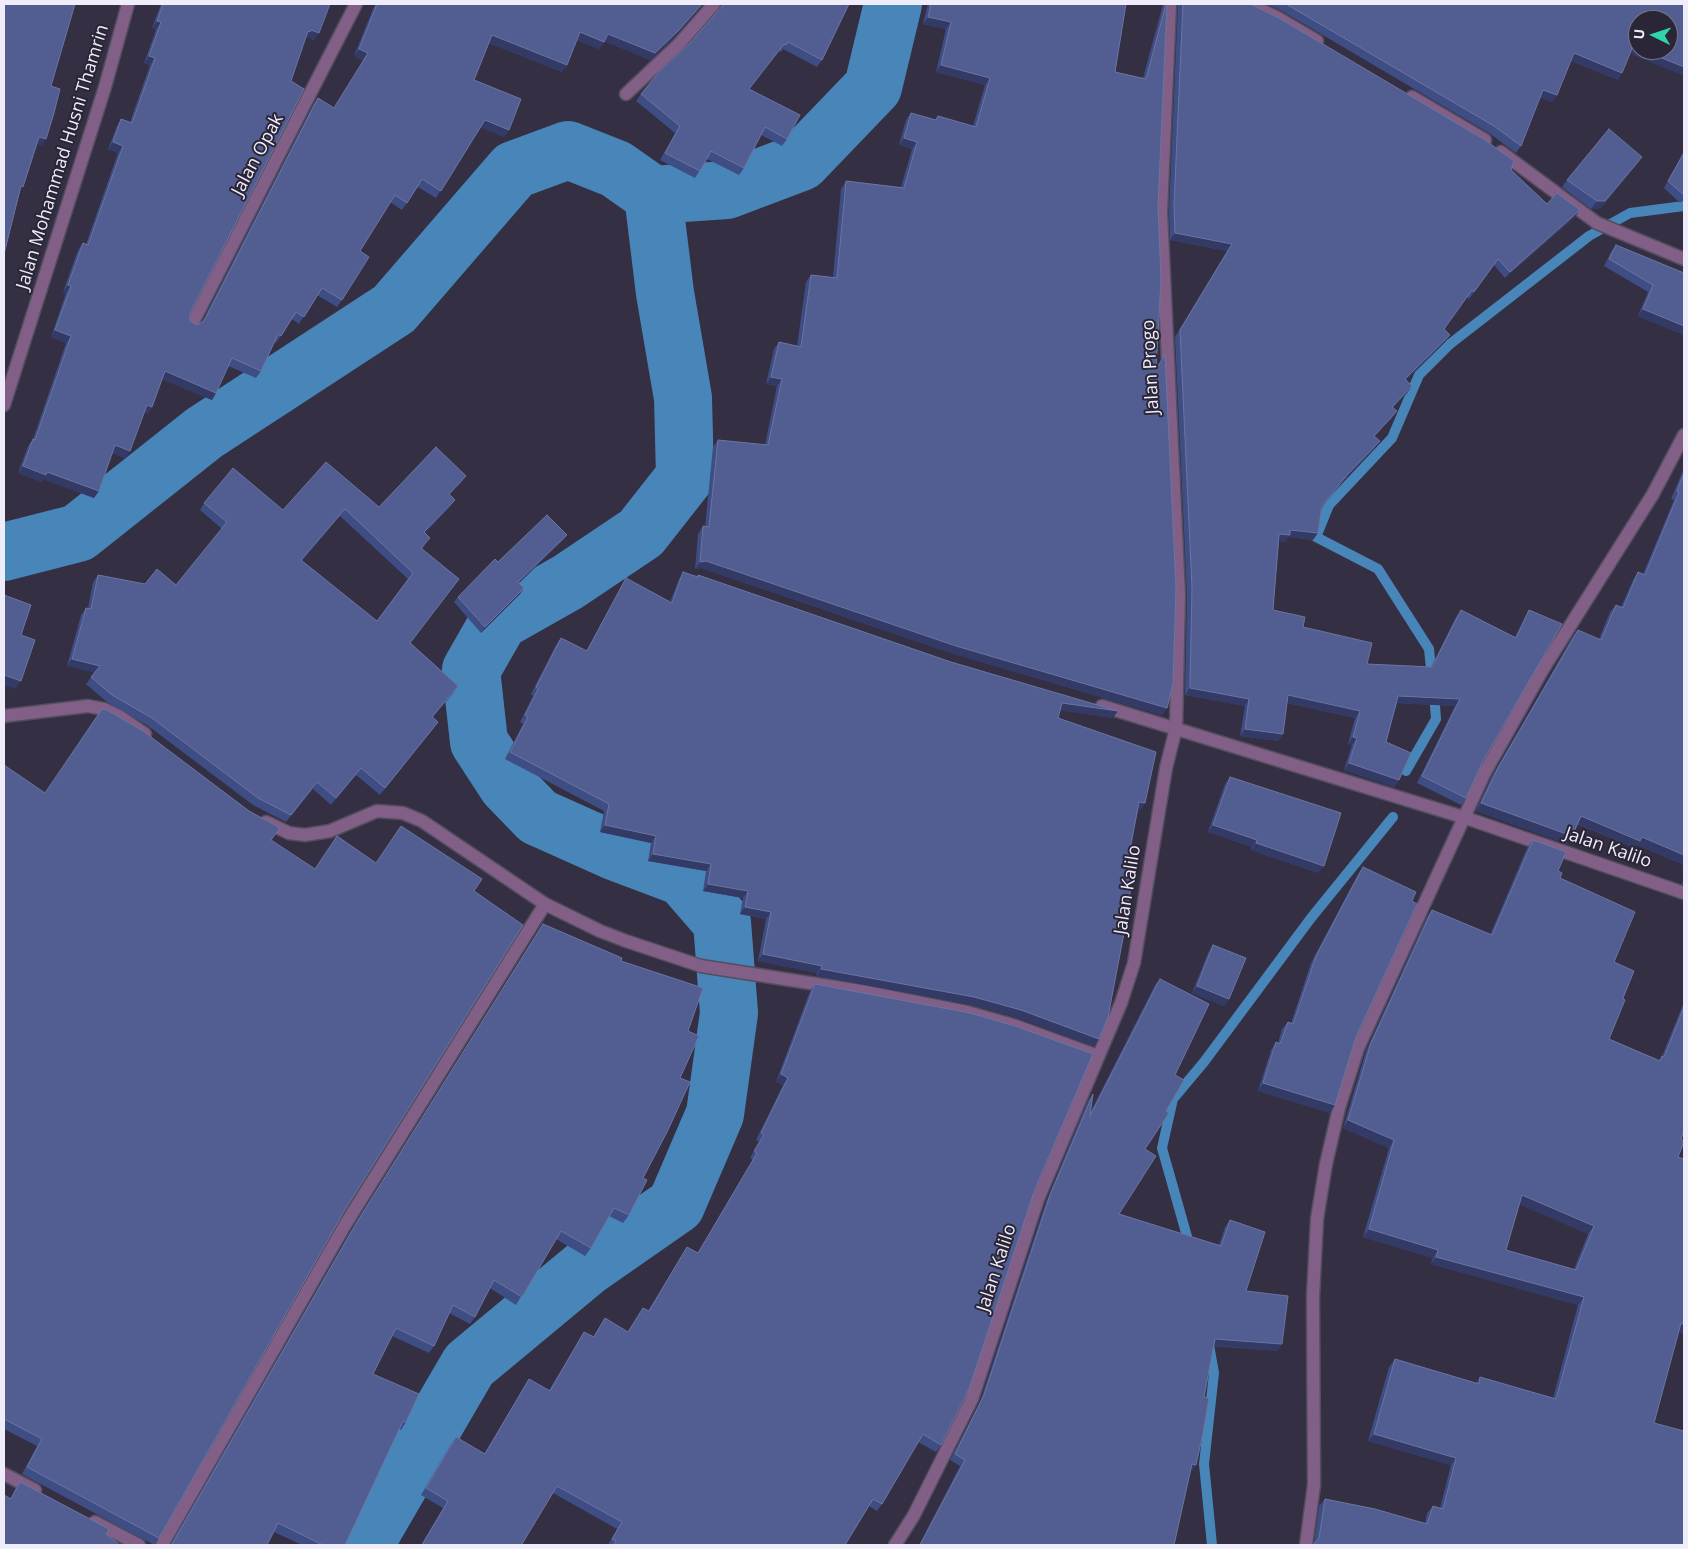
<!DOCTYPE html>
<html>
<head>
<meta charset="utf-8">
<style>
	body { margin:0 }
	#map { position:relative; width:1688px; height:1549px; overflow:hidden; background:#342f42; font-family:"Open Sans",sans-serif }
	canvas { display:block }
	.frame { position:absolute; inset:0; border:5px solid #f0edfa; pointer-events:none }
	.north { position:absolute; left:1628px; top:10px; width:50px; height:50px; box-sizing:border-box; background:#2a2537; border:1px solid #797585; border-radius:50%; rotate:274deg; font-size:14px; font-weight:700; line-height:20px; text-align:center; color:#f0edfa }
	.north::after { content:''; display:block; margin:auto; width:18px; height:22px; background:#30d4aa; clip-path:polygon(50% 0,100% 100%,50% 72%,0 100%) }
</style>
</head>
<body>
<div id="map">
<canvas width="1688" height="1549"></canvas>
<div class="frame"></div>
<div class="north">U</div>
</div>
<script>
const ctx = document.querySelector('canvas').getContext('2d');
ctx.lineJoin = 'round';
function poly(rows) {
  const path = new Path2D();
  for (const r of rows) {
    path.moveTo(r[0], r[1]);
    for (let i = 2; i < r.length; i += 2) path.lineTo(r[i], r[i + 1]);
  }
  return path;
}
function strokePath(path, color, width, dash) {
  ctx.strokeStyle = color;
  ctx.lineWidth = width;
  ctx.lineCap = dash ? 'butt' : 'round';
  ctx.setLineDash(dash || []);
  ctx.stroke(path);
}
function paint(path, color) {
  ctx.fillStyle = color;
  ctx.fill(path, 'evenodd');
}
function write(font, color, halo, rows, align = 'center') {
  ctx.font = font + ' "Open Sans",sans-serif';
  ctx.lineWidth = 4;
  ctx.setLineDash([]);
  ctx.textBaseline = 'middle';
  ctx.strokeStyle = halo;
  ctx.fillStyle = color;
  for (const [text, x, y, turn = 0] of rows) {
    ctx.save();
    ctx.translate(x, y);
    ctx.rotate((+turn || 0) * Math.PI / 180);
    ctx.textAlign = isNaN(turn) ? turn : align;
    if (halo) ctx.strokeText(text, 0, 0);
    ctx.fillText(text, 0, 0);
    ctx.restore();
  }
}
strokePath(poly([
	[1432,678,1429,649,1378,569,1316,537,1329,505,1392,438,1419,375,1450,344,1589,236,1630,213,1684,206],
	[1406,771,1436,719,1434,693],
	[1190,1247,1162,1148,1173,1099,1204,1062,1311,918,1393,817],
	[1209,1345,1214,1373,1204,1464,1212,1545]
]), '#4886ba', 10);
strokePath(poly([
	[4,552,78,533,204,433,394,309,514,170,568,150,616,169,653,195,727,190,801,162,873,87,893,4],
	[366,1545,374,1528,469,1365,587,1267,676,1205,715,1114,729,1013,722,922,683,877,614,851,538,817,507,785,479,742,471,670,499,621,568,582,641,533,685,477,683,398,665,293,653,195]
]), '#4886ba', 58);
const minor = poly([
	[1249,4,1278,18,1317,41],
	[626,94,679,44,714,4],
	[1412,97,1485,140],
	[1501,152,1597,223,1684,259],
	[192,324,356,4],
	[1102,706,1466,818,1684,893],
	[4,716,88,706,104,709,119,716,145,734],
	[266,822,289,833,305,835,330,831,377,811,403,813,422,821,545,904,600,931,626,941,701,966,861,991,967,1012,1013,1025,1098,1056],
	[4,1474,35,1490],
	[95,1522,139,1545],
	[162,1545,345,1225,545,904],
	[895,1545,914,1515,972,1399,1038,1199,1121,1003,1134,963,1166,768,1176,728,1179,595,1161,212,1170,4],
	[1306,1545,1314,1485,1313,1297,1317,1219,1326,1164,1339,1108,1358,1048,1485,772,1543,669,1653,494,1684,435]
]);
const tertiary = poly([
	[4,405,105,87,128,4]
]);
strokePath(minor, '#524d5f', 15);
strokePath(tertiary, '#524d5f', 15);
strokePath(minor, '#815f87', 12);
strokePath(tertiary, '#815f87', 12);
paint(poly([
	[161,4,330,4,314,40,307,37,305,39,190,313,190,321,197,325,202,322,313,105,318,98,334,108,364,61,354,56,375,4,703,4,673,38,650,60,605,41,599,49,577,40,567,65,562,72,489,43,474,80,509,130,504,137,480,127,436,198,418,187,402,210,390,202,360,251,342,300,337,307,317,295,299,324,292,319,276,343,274,342,261,371,256,378,228,366,216,393,212,400,162,379,152,407,147,414,144,412,130,451,125,458,112,453,94,498,43,479,42,482,18,473,28,446,33,439,66,343,51,337,66,293,63,292,78,250,83,243,86,244,118,153,108,149,117,126,121,119,130,122,150,65,144,63,156,30,152,28],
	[721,4,849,4,822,60,817,67,783,49,781,52,779,51,749,89,787,139,782,146,761,135,744,168,739,175,707,159,695,178,660,160,675,133,636,101,641,94,690,43,721,7],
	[928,4,1126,4,1115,72,1143,78,1162,8,1165,4,1167,4,1158,205,1156,368,1165,355,1167,708,1162,715,951,653,701,568,695,569,698,534,703,526,705,527,713,447,718,440,765,445,777,386,766,384,774,349,779,342,797,346,806,282,811,275,833,277,841,189,846,181,901,187,912,149,899,145,906,120,911,113,935,120,938,116,973,126,985,85,936,72,946,29,923,24],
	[1178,4,1250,4,1511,170,1547,204,1575,217,1505,278,1494,265,1469,299,1467,297,1444,329,1445,342,1406,380,1412,386,1407,393,1393,408,1392,418,1375,436,1375,448,1343,481,1322,507,1313,540,1288,537,1285,542,1279,541,1273,610,1303,627,1367,664,1431,667,1456,617,1461,610,1515,637,1525,617,1529,610,1483,761,1466,798,1461,805,1417,783,1455,706,1397,703,1386,742,1399,780,1394,787,1344,770,1352,745,1348,744,1355,718,1287,703,1283,734,1278,741,1240,736,1245,706,1185,695,1187,595,1175,337,1227,251,1170,240,1169,212],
	[1267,4,1684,4,1630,54,1618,80,1571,61,1557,95,1552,102,1540,97,1521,146,1516,153,1489,133,1282,11],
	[1684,151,1684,199,1680,203,1664,188],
	[1637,164,1600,209,1591,209,1562,187,1567,180],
	[1616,245,1684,273,1684,335,1638,316,1648,292,1604,266,1611,252],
	[1684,468,1684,865,1637,845,1635,848,1577,824,1572,836,1567,844,1476,811,1492,776,1572,638,1578,630,1599,639,1610,612,1616,605,1621,607,1633,580,1638,572,1643,574,1674,500,1671,499],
	[461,483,449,495,455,500,450,507,425,533,425,545,422,549,411,643,458,686,453,693,433,717,438,722,433,729,380,795,356,775,331,805,313,789,286,822,253,805,147,725,107,702,86,684,95,672,67,666,81,615,86,608,88,608,93,582,98,575,145,584,176,585,222,529,200,510,204,503,283,510,379,507],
	[340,516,408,579,377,621,302,561],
	[567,535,563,540,519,583,520,594,481,633,454,602,458,597,498,562],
	[683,572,697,577,698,575,1113,718,1060,710,1058,718,1145,803,1140,810,1138,810,1094,1046,1016,1017,969,1004,816,976,817,973,758,961,766,919,740,914,743,898,703,891,706,871,648,861,651,843,600,832,604,811,505,759,523,724,520,722,533,696,531,694,556,645,561,638,586,651,622,586,626,578,670,602,679,579],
	[4,765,45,793,275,835,271,840,315,869,376,863,474,891,343,1213,159,1538,154,1545,22,1474,37,1446,4,1429],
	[1230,777,1318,873,1251,850,1252,847,1208,832,1225,784],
	[1533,840,1558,871,1560,878,1614,962,1623,998,1609,1039,1659,1060,1662,1056,1684,1002,1684,1131,1681,1139,1678,1157,1679,1332,1654,1423,1684,1545,1314,1544,1319,1506,1325,1499,1425,1523,1427,1513,1433,1506,1440,1508,1451,1465,1368,1441,1389,1367,1395,1359,1476,1383,1480,1377,1553,1398,1578,1305,1431,1264,1433,1258,1363,1237,1389,1148,1343,1128,1366,1051,1427,917,1432,910,1490,935,1527,848],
	[1519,1204,1588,1234,1574,1269,1506,1250],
	[1363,867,1356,1037,1335,1105,1330,1113,1258,1091,1271,1050,1276,1042,1278,1043,1282,1029,1288,1022,1291,1023,1311,963,1358,874],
	[1684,878,1684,885,1682,884],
	[543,924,621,961,688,1031,680,1078,629,1215,623,1223,609,1216,591,1248,585,1256,556,1239,516,1305,490,1288,475,1317,470,1324,449,1313,434,1346,429,1353,392,1336,373,1374,406,1422,401,1430,399,1429,345,1545,302,1545,274,1532,267,1545,170,1545,352,1229],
	[1213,945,1229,999,1224,1006,1192,993,1208,953],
	[1160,979,1175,1075,1166,1111,1145,1149,1119,1214,1219,1245,1225,1227,1230,1220,1246,1291,1278,1351,1213,1346,1204,1397,1196,1465,1192,1471,1190,1471,1174,1545,919,1545,960,1466,950,1460,980,1402,1046,1202,1088,1101,1093,1094,1090,1113,1155,985],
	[815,984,1035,1189,941,1445,936,1452,918,1442,882,1504,877,1511,869,1506,845,1545,608,1545,617,1529,553,1493,522,1544,525,1545,421,1545,443,1508,421,1495,451,1444,456,1437,484,1454,529,1379,549,1390,580,1339,584,1332,593,1337,605,1318,628,1332,643,1308,648,1311,687,1247,698,1253,753,1160,750,1158,759,1142,756,1140,783,1085,776,1082,810,991],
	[20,1482,106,1534,10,1499,15,1489]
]), '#3f4d85');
paint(poly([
	[702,4,703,4,673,38,650,60,603,41,608,34],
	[928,17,951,22,946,29,923,24],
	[157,21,161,22,156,30,152,28],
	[311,30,319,33,314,40,307,37,306,39,308,31],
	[580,32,604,42,599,49,575,39],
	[492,35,567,65,562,72,487,42],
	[1633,46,1638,48,1638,50,1642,50,1684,67,1684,76,1628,53],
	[359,49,368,53,364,61,354,56],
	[1574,53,1622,73,1618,80,1569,60],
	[149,56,155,58,150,65,144,63],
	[941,65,990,78,985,85,936,72],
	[1543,90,1557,95,1552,102,1538,97],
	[485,120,509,130,504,137,480,127],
	[39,137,46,139,42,146,34,143],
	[904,138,917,142,912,149,899,145],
	[113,142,123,146,118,153,108,149],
	[1642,157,1637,164,1600,209,1591,209,1597,201],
	[1580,210,1575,217,1505,278,1510,272],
	[1175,233,1232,244,1227,251,1170,240],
	[68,285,71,286,66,293,63,292],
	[1643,309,1684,326,1684,335,1638,316],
	[55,330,71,336,66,343,51,337],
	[1450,335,1445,342,1400,386,1405,379],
	[165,371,216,393,212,400,160,378],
	[771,377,782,379,777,386,766,384],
	[1412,386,1407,393,1387,414,1392,407],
	[147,405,152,407,147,414,142,412],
	[1397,411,1392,418,1369,443,1374,436],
	[1380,441,1375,448,1343,481,1317,513,1348,474],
	[115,445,130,451,125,458,110,452],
	[23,466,47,472,99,491,94,498,43,479,42,482,18,473],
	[466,476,461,483,444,501,449,494],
	[455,500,450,507,420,539,424,532],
	[345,509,340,516,296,567,301,560],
	[1290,530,1318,533,1313,540,1288,537,1285,542,1274,540,1279,534],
	[567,535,563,540,514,588,518,582],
	[706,561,1167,708,1162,715,951,653,701,568,695,569,700,562],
	[524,588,520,594,481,633,485,627],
	[72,659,100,666,95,673,67,666],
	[4,675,21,681,15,689,4,685],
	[458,686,453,693,427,724,432,717],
	[1190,688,1249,699,1245,706,1185,695],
	[1288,695,1360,711,1355,718,1283,702],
	[1398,696,1460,699,1455,706,1394,703],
	[1062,703,1118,711,1113,718,1057,710],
	[438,722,433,729,380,795,385,788],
	[1245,729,1283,734,1278,741,1240,736],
	[1353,737,1357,738,1352,745,1348,744],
	[1349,763,1399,780,1394,787,1344,770],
	[361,768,356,775,331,805,336,798],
	[317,782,313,789,286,822,291,815],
	[1139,802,1145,803,1140,810,1134,809],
	[1481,803,1572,836,1567,844,1476,811],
	[1581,816,1642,837,1684,855,1684,865,1637,845,1635,848,1576,823],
	[605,825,656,836,651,843,600,832],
	[1213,825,1257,840,1252,847,1208,832],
	[1256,843,1324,866,1318,873,1251,850],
	[653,854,711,864,706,871,648,861],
	[708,884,748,891,743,898,703,891],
	[745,907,771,912,766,919,740,914],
	[763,954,822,966,817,973,758,961],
	[821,969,974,997,1021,1010,1099,1039,1094,1046,1016,1017,969,1004,816,976],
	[1197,986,1229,999,1224,1006,1192,993],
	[781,1074,788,1078,783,1085,776,1082],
	[1263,1083,1335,1105,1330,1113,1258,1091],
	[1348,1120,1394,1140,1389,1148,1343,1128],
	[1522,1195,1594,1226,1588,1234,1516,1203],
	[1369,1229,1438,1250,1433,1258,1363,1237],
	[1436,1257,1584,1297,1578,1305,1431,1264],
	[1681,1323,1684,1325,1684,1335,1676,1331],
	[1215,1339,1282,1344,1278,1351,1210,1345],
	[1374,1434,1456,1458,1451,1465,1368,1441],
	[1192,1464,1196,1465,1192,1471,1187,1471]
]), '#333a65');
const building = poly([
	[4,4,75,4,51,86,60,89,54,113,46,139,39,137,23,187,21,186,4,254,4,4],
	[163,4,330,4,319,33,311,30,310,32,308,31,291,81,304,89,190,313,190,321,197,325,204,321,318,98,334,108,368,53,359,49,377,4,702,4,678,31,655,53,608,34,604,42,580,32,567,65,492,35,474,80,521,99,509,130,485,120,441,191,422,179,407,203,395,195,360,251,369,257,342,300,322,288,304,317,296,312,281,336,278,334,261,371,232,358,216,393,165,371,152,407,147,405,130,451,115,445,99,491,47,472,46,475,23,466,33,439,35,440,71,336,55,330,71,286,68,285,83,243,88,245,123,146,113,142,121,119,132,123,155,58,149,56,161,22,157,21,163,4],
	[724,4,849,4,822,60,788,42,786,45,784,44,749,89,800,115,787,139,765,127,744,168,711,151,700,171,665,153,680,126,641,94,659,72,690,43,724,4],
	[931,4,1126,4,1115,72,1146,79,1166,4,1167,4,1158,205,1161,280,1156,369,1165,355,1176,588,1173,684,1167,708,956,646,706,561,700,562,703,526,709,527,718,440,768,445,782,379,771,377,779,342,801,347,811,275,837,278,846,181,904,188,917,142,904,138,911,113,936,120,938,116,976,127,990,78,941,65,951,22,928,17,931,4],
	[1183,4,1250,4,1279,18,1485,140,1514,161,1511,170,1547,204,1557,193,1580,210,1510,272,1498,259,1474,292,1472,290,1444,329,1450,335,1405,379,1412,386,1392,407,1397,411,1374,436,1380,441,1348,474,1322,506,1318,533,1290,530,1290,535,1279,534,1273,610,1305,617,1303,627,1372,643,1367,664,1432,667,1461,610,1516,638,1529,610,1562,624,1483,761,1466,798,1422,776,1460,699,1398,696,1386,742,1411,753,1399,780,1349,763,1357,738,1353,737,1360,711,1288,695,1283,734,1245,729,1249,699,1190,688,1192,588,1180,330,1232,244,1175,233,1174,205,1183,4],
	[1286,4,1684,4,1684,67,1642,50,1668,50,1668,20,1638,20,1638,48,1633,46,1622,73,1574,53,1557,95,1543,90,1521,146,1494,126,1286,4],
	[1609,129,1642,157,1605,201,1597,201,1567,180,1609,129],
	[1684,153,1684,195,1668,181,1684,153],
	[1616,245,1684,273,1684,326,1643,309,1653,285,1609,259,1616,245],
	[436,447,466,476,449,494,455,500,424,532,430,538,421,548,459,579,410,643,458,686,432,717,438,722,385,788,361,768,336,798,317,782,291,815,258,798,152,718,112,695,91,677,100,666,72,659,86,608,91,609,98,575,145,584,157,569,176,585,227,522,204,503,233,468,283,510,326,462,379,507,436,447],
	[345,509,413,573,377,621,301,560,345,509],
	[1684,473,1684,855,1642,837,1640,841,1581,816,1572,836,1481,803,1498,768,1578,630,1601,640,1616,605,1623,608,1638,572,1645,575,1679,492,1677,491,1684,473],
	[547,515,567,535,518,582,524,588,485,627,458,597,495,559,498,562,547,515],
	[683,572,698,577,698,575,951,662,1118,711,1062,703,1058,718,1156,752,1145,803,1139,802,1125,875,1133,876,1124,928,1125,928,1108,1017,1099,1039,1021,1010,974,997,821,969,822,966,763,954,771,912,745,907,748,891,708,884,711,864,653,854,656,836,605,825,609,804,510,752,528,717,525,715,538,689,536,687,561,638,587,651,626,578,672,603,683,572],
	[4,595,31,605,21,635,35,640,21,681,4,675,4,595],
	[102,709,107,710,143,731,249,811,280,828,271,840,315,869,337,836,376,863,401,826,482,879,474,891,523,925,343,1213,159,1538,27,1467,42,1439,4,1419,4,997,5,995,4,994,4,765,45,793,102,709],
	[1230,777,1341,813,1324,866,1256,843,1257,840,1213,825,1230,777],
	[1533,840,1566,852,1558,871,1562,873,1560,878,1635,912,1614,962,1634,971,1623,998,1625,1000,1609,1039,1660,1061,1662,1056,1664,1057,1684,1007,1684,1131,1681,1139,1684,1141,1684,1142,1678,1157,1684,1159,1684,1325,1681,1323,1654,1423,1684,1431,1684,1545,1313,1545,1319,1538,1325,1499,1375,1509,1427,1524,1433,1506,1443,1509,1456,1458,1374,1434,1395,1359,1479,1384,1480,1377,1556,1399,1584,1297,1436,1257,1438,1250,1369,1229,1394,1140,1348,1120,1371,1043,1432,910,1492,935,1533,840],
	[1522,1195,1594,1226,1576,1270,1506,1250,1522,1195],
	[1363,867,1416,892,1412,901,1417,904,1356,1037,1335,1105,1263,1083,1276,1042,1280,1044,1288,1022,1293,1024,1316,956,1363,867],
	[543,924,622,958,621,961,703,988,688,1031,699,1036,680,1078,690,1082,668,1130,643,1178,647,1180,629,1215,614,1208,591,1248,561,1231,522,1297,494,1280,475,1317,453,1305,434,1346,396,1328,373,1374,419,1394,406,1422,403,1421,345,1545,323,1545,278,1523,267,1545,174,1545,172,1544,357,1222,543,924],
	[1213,945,1246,958,1229,999,1197,986,1213,945],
	[1160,979,1209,1004,1175,1075,1184,1080,1166,1111,1169,1113,1145,1149,1156,1156,1119,1214,1221,1246,1230,1220,1265,1232,1246,1291,1288,1296,1282,1344,1215,1339,1204,1397,1209,1398,1203,1433,1196,1465,1192,1464,1174,1545,920,1545,965,1460,955,1454,984,1395,1050,1195,1093,1094,1090,1116,1160,979],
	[815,984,970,1013,1015,1026,1093,1054,1035,1189,969,1389,941,1445,923,1434,882,1504,873,1499,845,1545,614,1545,616,1541,612,1539,622,1522,557,1486,522,1544,525,1545,422,1545,448,1501,426,1488,456,1437,485,1454,529,1379,550,1391,584,1332,594,1337,605,1318,628,1332,643,1308,649,1311,687,1247,698,1253,757,1153,754,1151,764,1135,761,1133,788,1078,781,1074,815,984],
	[20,1482,109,1529,106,1534,120,1545,4,1545,4,1495,11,1499,20,1482]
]);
paint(building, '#525e91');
strokePath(building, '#6b75a2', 1);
write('18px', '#f0edfa', '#2a2537', [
	["Jalan Opak",258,155,-62],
	["Jalan Mohammad Husni Thamrin",63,157,-73],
	["Jalan Progo",1151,367,-93],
	["Jalan Kalilo",1608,848,19],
	["Jalan Kalilo",1128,890,-81],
	["Jalan Kalilo",997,1268,-72]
]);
</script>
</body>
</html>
